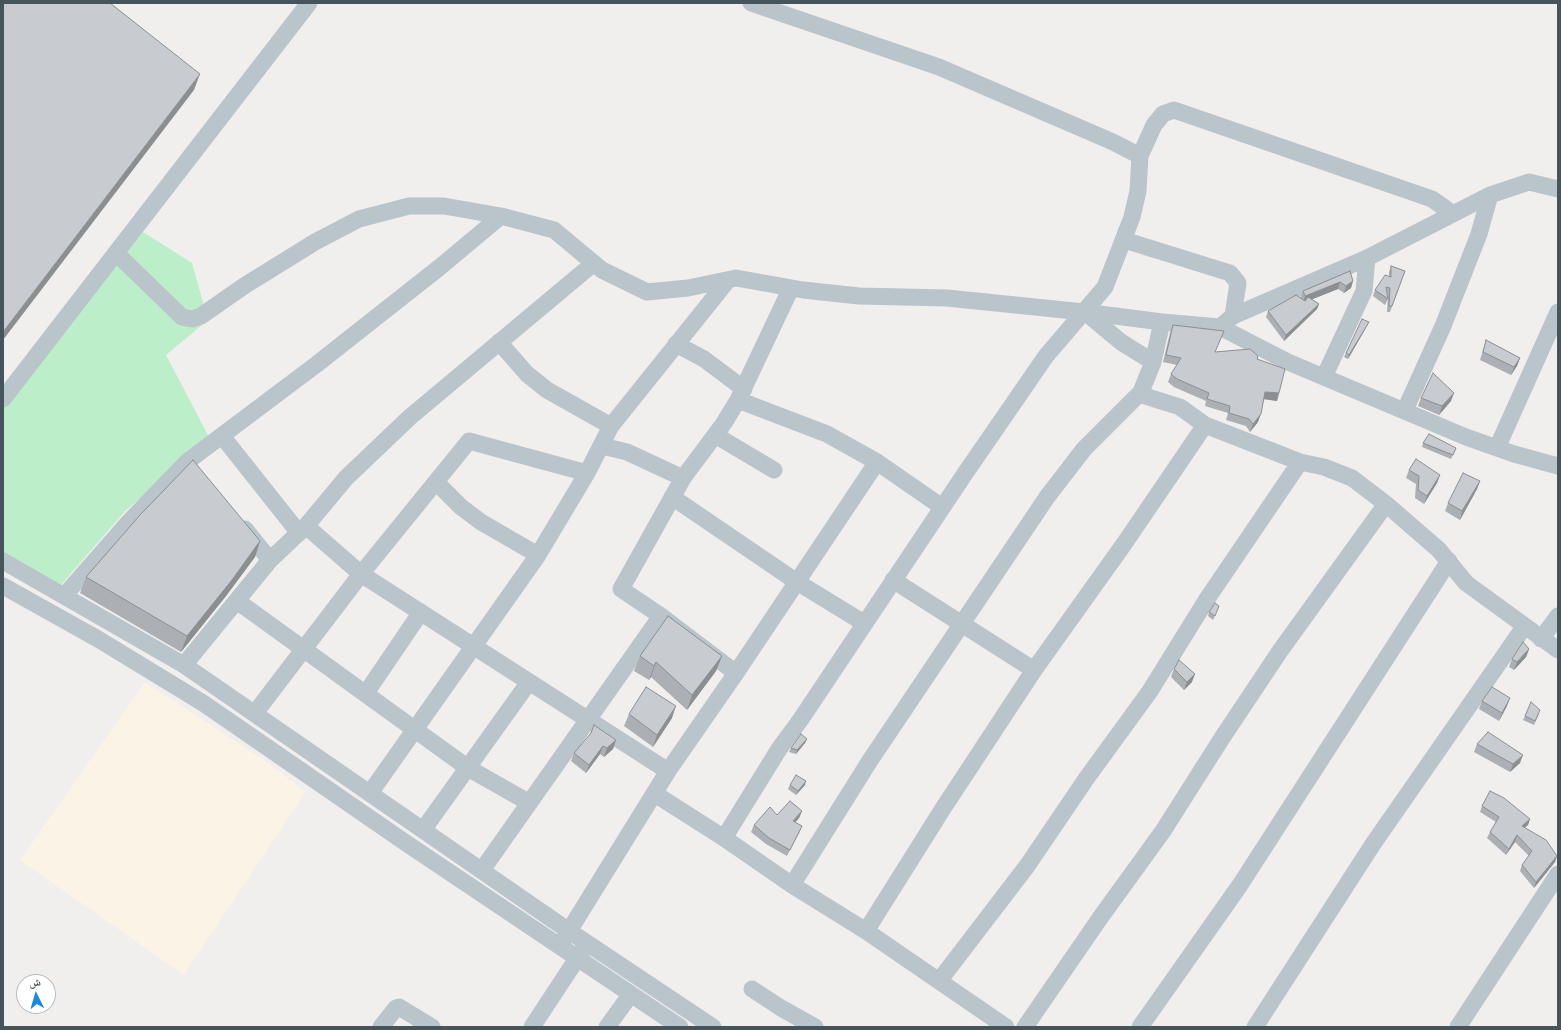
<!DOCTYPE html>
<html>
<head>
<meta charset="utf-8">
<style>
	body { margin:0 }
	#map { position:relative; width:1561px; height:1030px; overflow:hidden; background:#f1eeee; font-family:Overpass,"Noto Naskh Arabic",sans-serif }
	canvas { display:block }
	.frame { position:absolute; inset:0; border:4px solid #46545b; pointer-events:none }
	.north { position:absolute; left:16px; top:974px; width:40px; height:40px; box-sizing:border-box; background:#fff; border:1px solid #b5bbbd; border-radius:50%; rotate:355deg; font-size:11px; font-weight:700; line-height:16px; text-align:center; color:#46545b }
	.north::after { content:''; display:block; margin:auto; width:14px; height:18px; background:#1b87de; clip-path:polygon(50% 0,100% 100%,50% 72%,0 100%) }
</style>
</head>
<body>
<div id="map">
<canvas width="1561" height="1030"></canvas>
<div class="frame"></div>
<div class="north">ش</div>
</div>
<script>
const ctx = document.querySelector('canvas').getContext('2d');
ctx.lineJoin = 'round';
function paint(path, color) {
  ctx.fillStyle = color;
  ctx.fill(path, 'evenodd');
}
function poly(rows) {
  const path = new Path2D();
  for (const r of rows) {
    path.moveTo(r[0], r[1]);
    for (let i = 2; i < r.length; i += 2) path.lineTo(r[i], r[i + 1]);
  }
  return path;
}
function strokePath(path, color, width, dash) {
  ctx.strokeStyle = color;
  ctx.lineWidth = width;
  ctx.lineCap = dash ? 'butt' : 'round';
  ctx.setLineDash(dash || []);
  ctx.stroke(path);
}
paint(poly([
	[145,682,264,760,306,792,184,975,20,860]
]), '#fcf3e7');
paint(poly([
	[143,232,192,263,208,320,166,355,210,439,125,511,55,592,3,562,3,408]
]), '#bceeca');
strokePath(poly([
	[1140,156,1154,125,1163,114,1174,110,1432,199,1453,214],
	[1124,240,1230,273,1238,283,1233,316],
	[117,254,182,317,192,319,201,316,244,286,315,242,359,219,409,206,444,206,501,216,554,230,602,270,647,292,688,288,736,278,803,290,859,296,947,298,1084,312,1162,322],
	[1085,312,1121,342,1153,362,1141,392,1145,396,1180,407,1205,425,1300,462,1324,467,1352,478,1386,504],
	[1220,327,1233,316,1367,258,1490,195,1529,182,1558,189],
	[499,342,527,374,547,390,611,426],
	[676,344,704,359,744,389],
	[1153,362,1162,322,1220,327,1288,362,1466,437,1514,454,1558,466],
	[1324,377,1364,291,1367,258],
	[3,399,309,3],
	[738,400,827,434,877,462,942,507],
	[1405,410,1443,326,1479,234,1490,195],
	[715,435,774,470],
	[222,436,299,533],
	[602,446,627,452,683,478],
	[1497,448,1558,312],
	[437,483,461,507,481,522,538,555],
	[672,497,797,582,864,623],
	[306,526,361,574,668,771],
	[245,529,270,560],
	[3,561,184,665,569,931,713,1027],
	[893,580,1034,670],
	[3,586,98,639,203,703,406,843,680,1027],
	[64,596,127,524,188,461,317,364,440,267,501,216],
	[237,601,468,768,528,802],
	[1541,639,1558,616],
	[184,665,270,560,306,526,346,478,410,417,594,263],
	[736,673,661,616,621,589,683,478,724,423,738,400,791,288],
	[366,693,421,612],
	[255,713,361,574,469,441,587,473],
	[370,793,538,555,587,473,611,426,728,280],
	[655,794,724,838,792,885,866,931,1006,1027],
	[423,830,529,682],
	[724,838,779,749,801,719,964,475,1046,356,1105,287,1132,217,1138,191,1140,156,1113,142,939,67,751,3],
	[482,870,661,616],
	[792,885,869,762,1047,497,1084,449,1141,392],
	[866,931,942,810,1034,670,1124,544,1205,425],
	[564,939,668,771,736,673,877,462],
	[939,981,1027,866,1086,779,1150,691,1207,599,1300,462],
	[752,989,781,1008,815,1027],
	[381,1027,396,1008,399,1007,432,1027],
	[532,1027,584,948],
	[607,1027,631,994],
	[1025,1027,1100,918,1163,831,1222,738,1280,651,1386,504,1439,550,1466,583,1558,650],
	[1140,1027,1240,885,1449,561],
	[1255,1027,1373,844,1524,627],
	[1458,1027,1558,874]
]), '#bac4cb', 17);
paint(poly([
	[1391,266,1405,271,1390,312,1387,312,1388,295,1387,294,1388,299,1385,305,1373,296,1375,290,1389,276,1389,272],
	[1350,271,1353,281,1351,288,1344,293,1338,289,1312,299,1319,304,1317,309,1284,341,1266,317,1268,311,1300,298,1303,291],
	[1173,325,1224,331,1215,352,1257,359,1279,393,1277,401,1264,399,1258,422,1250,432,1246,426,1226,420,1228,413,1205,406,1206,401,1174,387,1168,382,1171,374,1177,365,1163,362,1170,333],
	[1367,326,1348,359,1344,357,1346,353],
	[1486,340,1520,358,1517,366,1511,375,1480,360],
	[1421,398,1451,401,1439,415,1418,406],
	[1423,443,1456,448,1451,459,1422,447],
	[1409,470,1440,475,1437,483,1424,504,1415,498,1416,484,1406,478],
	[1480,481,1477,489,1460,520,1445,511,1448,503],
	[260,541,255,557,226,596,181,652,80,593,86,577],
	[1219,606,1213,620,1208,616,1209,612],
	[1529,649,1526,657,1514,670,1509,667,1512,659],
	[640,656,722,656,716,671,687,710,651,677,649,680,634,671],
	[1174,669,1192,682,1184,690,1171,677],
	[1482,701,1507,706,1499,721,1479,709],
	[629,714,672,718,653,747,624,726],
	[1539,714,1534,725,1523,720,1525,716],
	[807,739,805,743,796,754,789,752,791,748],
	[616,740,613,749,604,757,600,754,586,773,571,761,574,753],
	[1477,744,1520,763,1510,772,1474,752],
	[790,785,805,785,796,795,788,789],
	[1482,806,1530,819,1528,825,1525,827,1557,856,1555,862,1534,888,1520,871,1522,865,1529,856,1515,842,1506,855,1487,838,1490,832,1496,822,1480,812],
	[802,811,799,818,795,823,802,826,799,833,787,856,766,844,751,832,754,825,777,815]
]), '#acafb4');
paint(poly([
	[200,74,194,90,3,340,3,332],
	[1353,281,1351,288,1344,293,1346,286],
	[1340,282,1338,289,1303,303,1305,296],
	[1319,304,1317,309,1284,341,1286,335],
	[1369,322,1367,326,1348,359,1349,355],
	[1520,358,1517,366,1511,375,1514,367],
	[1265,392,1279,393,1277,401,1263,399],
	[1454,393,1451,401,1439,415,1442,406],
	[1261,414,1258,422,1250,432,1253,424],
	[1440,475,1437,483,1424,504,1427,496],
	[1480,481,1477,489,1460,520,1462,511],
	[260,541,255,557,226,596,181,652,187,636],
	[1529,649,1526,657,1514,670,1517,662],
	[722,656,716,671,687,710,692,695],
	[656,662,651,677,649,680,654,666],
	[1195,674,1192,682,1184,690,1187,682],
	[1510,698,1507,706,1499,721,1502,713],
	[676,706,672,718,653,747,657,735],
	[807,739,805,743,796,754,797,750],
	[616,740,613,749,604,757,607,748],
	[603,746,600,754,586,773,589,765],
	[1523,755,1520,763,1510,772,1513,764],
	[806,781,805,785,796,795,798,791],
	[802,811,799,818,790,828,793,821],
	[1530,819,1528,825,1520,832,1522,826],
	[1517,835,1515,842,1506,855,1509,849],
	[1557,856,1555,862,1534,888,1536,882]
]), '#8c8f92');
const building = poly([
	[3,3,110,3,200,74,3,332,3,3],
	[1391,266,1405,271,1392,306,1389,306,1390,288,1386,287,1388,299,1375,290,1385,275,1391,277,1391,266],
	[1350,271,1353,281,1346,286,1340,282,1305,296,1303,291,1350,271],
	[1296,295,1305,301,1308,297,1319,304,1286,335,1268,311,1296,295],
	[1362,319,1369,322,1349,355,1346,353,1362,319],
	[1173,325,1224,331,1215,352,1250,349,1258,356,1257,359,1285,369,1279,393,1265,392,1261,414,1253,424,1249,419,1229,413,1230,406,1207,399,1209,393,1177,379,1171,374,1181,358,1166,355,1173,325],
	[1486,340,1520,358,1514,367,1483,352,1486,340],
	[1433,373,1454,393,1442,406,1421,398,1433,373],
	[1429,434,1456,448,1453,455,1423,443,1429,434],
	[1416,459,1440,475,1427,496,1418,490,1419,476,1409,470,1416,459],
	[193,460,260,541,232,580,187,636,86,577,140,515,193,460],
	[1463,473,1480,481,1462,511,1448,503,1463,473],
	[1215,603,1219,606,1215,616,1209,612,1215,603],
	[668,616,722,656,692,695,656,662,654,666,640,656,668,616],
	[1523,642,1529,649,1517,662,1512,659,1523,642],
	[1179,660,1195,674,1187,682,1174,669,1179,660],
	[646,687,676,706,657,735,629,714,646,687],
	[1492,687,1510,698,1502,713,1482,701,1492,687],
	[1531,702,1540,710,1535,721,1525,716,1531,702],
	[594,725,616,740,607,748,603,746,589,765,574,753,591,733,594,725],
	[1488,732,1523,755,1513,764,1477,744,1488,732],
	[801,734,807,739,797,750,791,748,801,734],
	[796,775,806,781,798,791,790,785,796,775],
	[1490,791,1504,798,1530,819,1522,826,1546,840,1557,856,1536,882,1522,865,1532,851,1517,835,1509,849,1490,832,1499,817,1482,806,1490,791],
	[790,801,802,811,793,821,802,826,790,850,769,838,754,825,770,807,777,815,790,801]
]);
paint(building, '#c8ccd1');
strokePath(building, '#8c8f92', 1);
</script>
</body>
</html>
